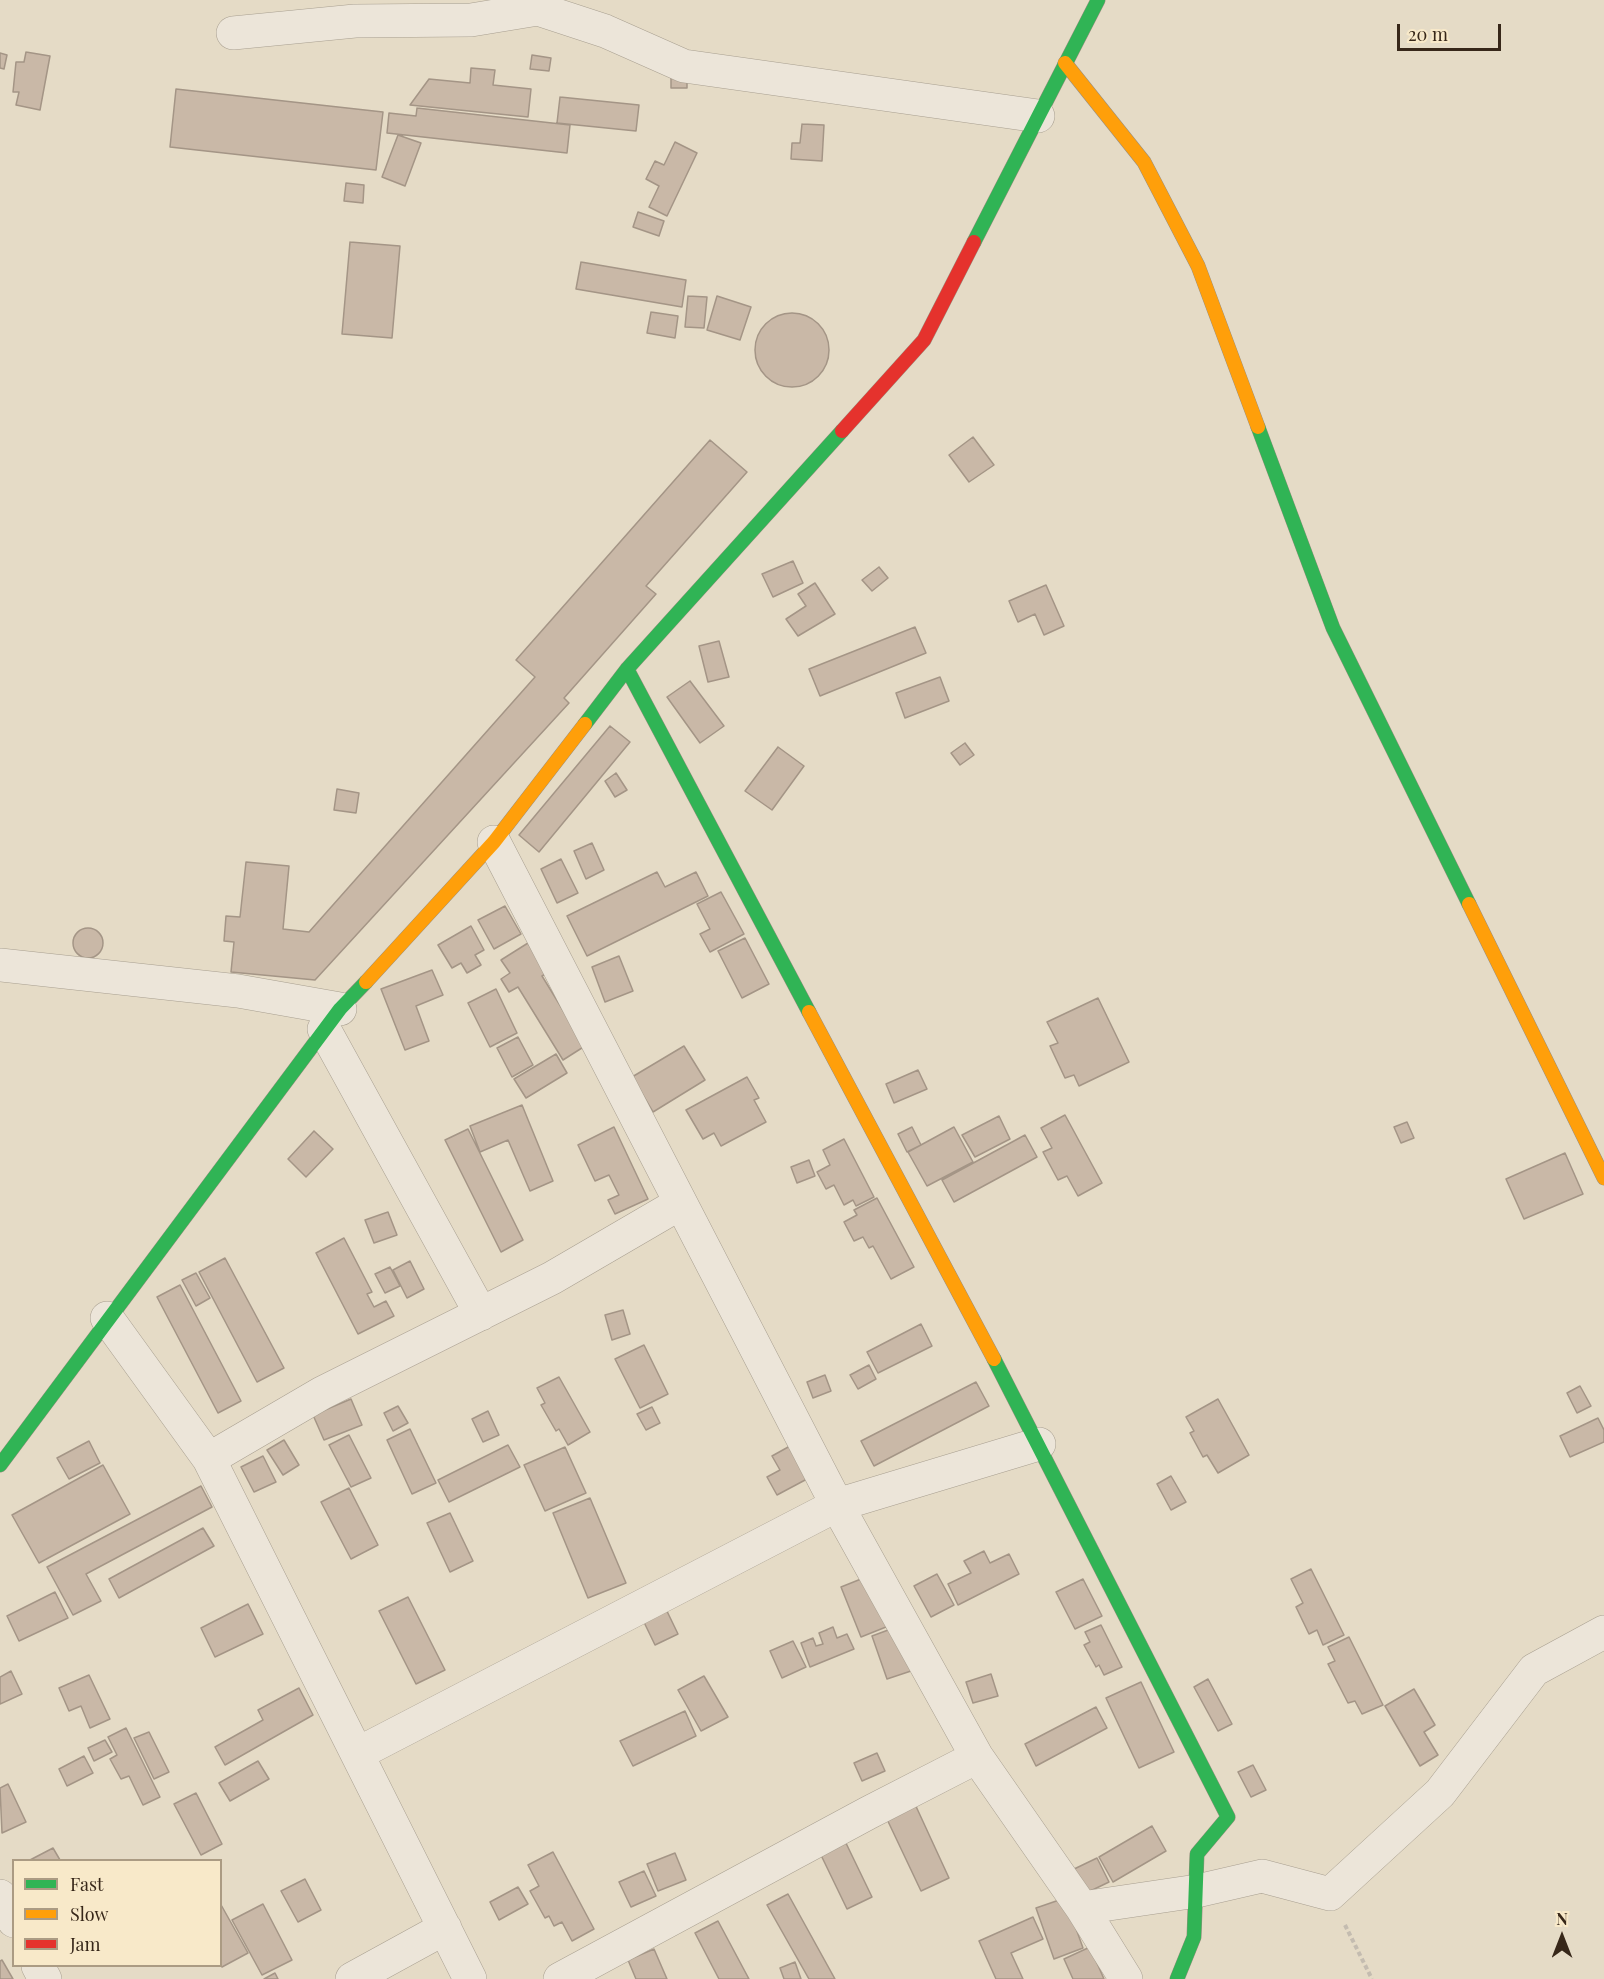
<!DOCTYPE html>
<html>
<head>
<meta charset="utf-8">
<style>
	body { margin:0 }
	#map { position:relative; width:1604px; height:1979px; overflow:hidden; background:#e5dbc6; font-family:"Playfair Display",serif }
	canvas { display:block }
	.legend { position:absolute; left:12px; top:1859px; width:210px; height:108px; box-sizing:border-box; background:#f8e9c9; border:2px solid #ab9b83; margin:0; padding:8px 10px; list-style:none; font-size:18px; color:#372719 }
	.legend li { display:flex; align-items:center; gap:12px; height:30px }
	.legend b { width:30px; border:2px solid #ab9b83 }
	.north { position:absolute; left:1532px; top:1907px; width:60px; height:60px; -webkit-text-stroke:4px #f8e9c9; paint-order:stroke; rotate:0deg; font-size:16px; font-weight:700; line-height:24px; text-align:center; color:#372719 }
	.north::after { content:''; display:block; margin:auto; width:21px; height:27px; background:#372719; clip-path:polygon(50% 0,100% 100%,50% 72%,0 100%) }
	.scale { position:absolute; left:1397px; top:24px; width:104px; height:27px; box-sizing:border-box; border:3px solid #372719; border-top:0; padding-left:8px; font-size:18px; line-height:21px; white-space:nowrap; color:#372719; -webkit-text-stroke:4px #f8e9c9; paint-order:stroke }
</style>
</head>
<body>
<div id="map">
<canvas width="1604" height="1979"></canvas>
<ul class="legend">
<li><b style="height:8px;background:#30b455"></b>Fast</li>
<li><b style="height:8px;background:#ff9f0a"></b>Slow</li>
<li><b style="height:8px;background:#e5322d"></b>Jam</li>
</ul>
<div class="north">N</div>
<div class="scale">20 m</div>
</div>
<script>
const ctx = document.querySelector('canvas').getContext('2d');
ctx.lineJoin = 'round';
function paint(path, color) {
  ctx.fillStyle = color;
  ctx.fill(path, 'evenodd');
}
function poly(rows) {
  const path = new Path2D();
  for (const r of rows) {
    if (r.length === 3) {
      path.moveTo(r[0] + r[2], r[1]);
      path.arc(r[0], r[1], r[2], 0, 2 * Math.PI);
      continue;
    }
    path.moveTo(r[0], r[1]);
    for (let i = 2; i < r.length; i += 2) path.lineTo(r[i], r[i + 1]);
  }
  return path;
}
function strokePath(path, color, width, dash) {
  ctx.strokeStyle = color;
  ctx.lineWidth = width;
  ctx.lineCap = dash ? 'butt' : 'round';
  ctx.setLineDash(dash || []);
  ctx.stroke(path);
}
const building = poly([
	[26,52,50,56,40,110,16,105,19,92,13,92,16,62,24,62,26,52],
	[0,53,7,55,4,69,0,68,0,53],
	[532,55,551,58,549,71,530,69,532,55],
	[471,68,495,70,493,85,531,89,528,117,410,105,429,79,470,83,471,68],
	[671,74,687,74,687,88,671,88,671,74],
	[176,89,383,112,376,170,170,147,176,89],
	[560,97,639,105,636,131,557,123,560,97],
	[417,108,570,125,567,153,387,133,389,113,416,116,417,108],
	[802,124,824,125,822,161,791,159,792,143,800,143,802,124],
	[398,135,421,143,405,186,382,177,398,135],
	[675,142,697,153,667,216,649,207,659,186,646,179,655,161,664,165,675,142],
	[346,183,364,185,363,203,344,201,346,183],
	[638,212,664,221,659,236,633,227,638,212],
	[350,242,400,246,392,338,342,334,350,242],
	[581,262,686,280,682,307,576,289,581,262],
	[688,296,707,297,704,328,685,327,688,296],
	[717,296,751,307,740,340,707,330,717,296],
	[651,312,678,316,675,338,647,333,651,312],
	[792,350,37],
	[973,437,994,465,969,482,949,455,973,437],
	[710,440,747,472,646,586,656,594,564,698,569,703,315,980,231,972,234,942,224,941,226,916,240,917,246,862,289,866,283,929,309,932,535,677,516,660,710,440],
	[793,561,803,583,773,597,762,574,793,561],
	[879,567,888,578,872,591,862,580,879,567],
	[815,583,835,614,798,636,786,619,806,606,798,594,815,583],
	[1046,585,1064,626,1044,635,1035,614,1018,622,1009,601,1046,585],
	[915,627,926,653,820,696,809,669,915,627],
	[719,641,729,677,708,682,699,646,719,641],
	[940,677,949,701,905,718,896,693,940,677],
	[690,681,724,726,700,743,667,697,690,681],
	[610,726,630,742,539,852,519,835,610,726],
	[965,743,974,755,960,765,951,753,965,743],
	[778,747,804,766,772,810,745,791,778,747],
	[616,773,627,790,615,797,605,781,616,773],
	[337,789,359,793,356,813,334,810,337,789],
	[592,843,604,870,586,879,574,851,592,843],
	[561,859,578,893,557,903,541,869,561,859],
	[657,872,665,887,696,872,708,896,587,956,567,916,657,872],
	[721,892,744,934,710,952,700,934,710,929,697,904,721,892],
	[505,906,521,934,494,949,478,920,505,906],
	[471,926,484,950,475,955,481,965,467,973,461,963,452,968,438,945,471,926],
	[88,943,15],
	[745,938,769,984,742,998,718,951,745,938],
	[528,943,547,973,542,976,585,1046,563,1060,518,987,509,992,501,979,510,973,501,960,528,943],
	[619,956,633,991,605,1002,592,967,619,956],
	[432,970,443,995,416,1006,429,1041,405,1050,381,989,432,970],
	[496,989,517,1033,490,1047,468,1003,496,989],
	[1098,998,1129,1062,1079,1086,1074,1075,1065,1078,1050,1046,1058,1043,1047,1022,1098,998],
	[518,1037,533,1065,512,1077,497,1048,518,1037],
	[684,1046,705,1080,653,1112,632,1077,684,1046],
	[556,1054,567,1073,526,1098,514,1079,556,1054],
	[918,1070,927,1089,894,1103,886,1084,918,1070],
	[747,1077,759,1098,754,1100,766,1122,721,1146,714,1133,703,1139,686,1110,747,1077],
	[522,1105,553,1181,530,1191,508,1140,480,1152,470,1126,522,1105],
	[1065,1115,1102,1183,1078,1196,1067,1176,1058,1180,1043,1152,1052,1148,1041,1128,1065,1115],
	[999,1116,1010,1139,975,1157,962,1135,999,1116],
	[1407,1122,1414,1138,1401,1143,1394,1127,1407,1122],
	[614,1127,648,1199,615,1214,608,1200,619,1195,609,1175,595,1181,578,1145,614,1127],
	[912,1127,921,1145,907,1152,898,1134,912,1127],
	[954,1127,973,1162,927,1186,908,1152,954,1127],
	[468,1129,523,1240,501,1252,445,1140,468,1129],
	[314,1131,333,1149,306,1177,288,1159,314,1131],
	[1025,1135,1037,1157,954,1202,942,1180,1025,1135],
	[844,1139,874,1197,856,1206,853,1200,844,1205,834,1185,826,1189,817,1172,830,1165,823,1150,844,1139],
	[1565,1153,1583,1194,1524,1219,1506,1179,1565,1153],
	[809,1160,815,1176,797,1183,791,1167,809,1160],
	[877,1198,914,1267,891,1279,873,1246,869,1248,863,1237,854,1241,844,1222,857,1215,854,1210,877,1198],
	[388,1212,397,1235,374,1243,365,1220,388,1212],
	[344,1238,372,1292,367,1294,374,1307,386,1301,394,1316,358,1334,316,1253,344,1238],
	[225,1258,284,1368,257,1382,199,1272,225,1258],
	[410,1261,424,1289,407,1298,393,1270,410,1261],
	[390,1267,400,1286,385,1293,375,1274,390,1267],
	[196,1273,210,1298,196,1306,182,1280,196,1273],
	[180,1285,241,1401,218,1413,157,1297,180,1285],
	[623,1310,630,1334,612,1340,605,1315,623,1310],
	[921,1324,932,1346,878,1373,867,1352,921,1324],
	[644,1345,668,1394,640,1408,615,1359,644,1345],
	[869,1365,876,1379,858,1389,850,1375,869,1365],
	[825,1375,831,1391,813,1398,807,1382,825,1375],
	[559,1377,590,1432,568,1445,559,1429,556,1431,541,1405,545,1403,537,1388,559,1377],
	[976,1382,989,1406,874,1466,861,1441,976,1382],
	[1580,1386,1591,1406,1577,1413,1567,1393,1580,1386],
	[351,1399,362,1425,324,1440,313,1415,351,1399],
	[1218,1399,1249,1455,1218,1473,1207,1455,1203,1457,1190,1433,1194,1431,1186,1417,1218,1399],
	[398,1406,408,1423,393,1431,384,1413,398,1406],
	[652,1407,660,1423,646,1430,637,1414,652,1407],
	[488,1411,499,1435,483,1442,472,1419,488,1411],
	[1598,1418,1604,1430,1604,1442,1570,1457,1560,1436,1598,1418],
	[410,1429,436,1483,412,1494,387,1440,410,1429],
	[349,1435,371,1478,351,1487,329,1445,349,1435],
	[284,1440,299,1465,283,1475,267,1450,284,1440],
	[89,1441,100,1463,69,1479,57,1458,89,1441],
	[508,1445,520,1467,449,1502,438,1480,508,1445],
	[790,1446,807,1479,777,1495,767,1477,780,1470,772,1456,790,1446],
	[565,1447,586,1493,545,1511,524,1465,565,1447],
	[263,1456,276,1482,254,1492,241,1467,263,1456],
	[103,1465,130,1514,39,1563,12,1515,103,1465],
	[1171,1476,1186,1502,1171,1510,1157,1484,1171,1476],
	[201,1486,212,1507,86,1574,101,1601,73,1615,47,1567,201,1486],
	[349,1488,378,1545,351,1559,321,1502,349,1488],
	[590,1498,626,1583,588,1598,553,1513,590,1498],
	[450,1513,473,1561,450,1572,427,1523,450,1513],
	[203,1528,214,1546,119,1598,109,1579,203,1528],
	[984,1551,990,1563,1009,1554,1019,1574,958,1605,948,1584,971,1573,964,1561,984,1551],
	[1311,1569,1344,1635,1323,1645,1317,1630,1309,1634,1296,1607,1303,1603,1291,1579,1311,1569],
	[937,1574,954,1605,931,1617,914,1586,937,1574],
	[871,1575,891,1625,861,1637,841,1587,871,1575],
	[1083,1579,1102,1616,1075,1629,1056,1592,1083,1579],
	[55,1592,68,1618,19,1641,7,1616,55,1592],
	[408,1597,445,1670,416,1684,379,1611,408,1597],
	[248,1604,263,1634,215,1657,201,1628,248,1604],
	[664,1605,678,1634,655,1645,641,1616,664,1605],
	[1101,1625,1122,1667,1104,1675,1099,1665,1096,1667,1084,1645,1090,1642,1085,1632,1101,1625],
	[899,1626,914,1670,887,1679,872,1636,899,1626],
	[833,1627,837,1638,847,1634,854,1649,810,1667,801,1643,813,1638,816,1646,823,1644,819,1633,833,1627],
	[1349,1637,1383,1705,1362,1714,1355,1701,1348,1703,1328,1664,1335,1661,1328,1647,1349,1637],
	[793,1641,806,1667,782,1678,770,1651,793,1641],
	[11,1671,22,1694,0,1704,0,1677,11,1671],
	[991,1674,998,1696,973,1703,966,1682,991,1674],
	[89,1675,110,1719,90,1728,81,1706,69,1711,59,1688,89,1675],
	[704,1676,728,1717,701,1731,678,1690,704,1676],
	[1208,1679,1232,1724,1218,1731,1194,1687,1208,1679],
	[1141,1682,1174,1752,1139,1768,1106,1698,1141,1682],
	[299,1688,313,1715,225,1765,215,1747,263,1720,258,1710,299,1688],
	[1414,1689,1435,1725,1424,1732,1438,1755,1420,1766,1385,1706,1414,1689],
	[1096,1707,1107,1728,1036,1766,1025,1744,1096,1707],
	[685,1711,696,1736,633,1766,620,1741,685,1711],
	[126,1728,160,1797,143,1805,129,1776,121,1779,110,1759,117,1755,108,1737,126,1728],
	[149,1732,169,1772,154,1779,134,1738,149,1732],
	[105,1740,112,1752,94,1761,88,1748,105,1740],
	[877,1753,885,1771,862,1781,854,1763,877,1753],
	[84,1756,93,1773,67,1786,59,1769,84,1756],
	[258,1761,269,1779,230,1801,219,1783,258,1761],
	[1253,1765,1266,1790,1251,1797,1238,1772,1253,1765],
	[8,1784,26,1822,2,1833,0,1788,8,1784],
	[196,1793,222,1844,201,1855,174,1804,196,1793],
	[914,1802,949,1878,921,1891,885,1815,914,1802],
	[1152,1826,1166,1851,1113,1882,1099,1857,1152,1826],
	[844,1839,872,1897,847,1909,819,1851,844,1839],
	[53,1848,60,1860,30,1860,53,1848],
	[553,1852,594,1929,572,1941,562,1922,554,1926,549,1916,545,1918,530,1891,539,1886,528,1865,553,1852],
	[675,1853,686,1880,658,1891,647,1864,675,1853],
	[1097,1858,1109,1882,1082,1895,1070,1871,1097,1858],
	[644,1871,656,1896,631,1907,619,1882,644,1871],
	[305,1879,321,1910,298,1922,281,1891,305,1879],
	[518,1887,528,1904,499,1920,490,1902,518,1887],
	[788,1894,835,1979,809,1979,767,1905,788,1894],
	[1065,1898,1083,1948,1054,1959,1036,1908,1065,1898],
	[220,1903,248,1953,222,1967,220,1965,220,1903],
	[263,1904,292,1960,262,1975,232,1920,263,1904],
	[1033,1917,1043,1939,1011,1953,1023,1979,996,1979,979,1941,1033,1917],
	[718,1921,749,1979,719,1979,695,1933,718,1921],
	[1090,1947,1104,1979,1073,1979,1064,1959,1090,1947],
	[654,1949,667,1979,636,1979,628,1960,654,1949],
	[2,1960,13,1979,0,1979,0,1961,2,1960],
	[795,1962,801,1979,784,1979,780,1968,795,1962],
	[275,1973,278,1979,264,1979,275,1973]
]);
paint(building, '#c9b8a7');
strokePath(building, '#a49586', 1.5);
const street = poly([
	[233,33,355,21,471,20,538,9,605,31,684,66,1038,116],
	[494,842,837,1505,977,1757,1082,1908,1126,1979],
	[0,965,238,991,340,1009],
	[324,1029,481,1314],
	[107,1318,209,1459,470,1979],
	[209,1459,322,1393,552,1278,679,1204],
	[359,1753,837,1505,1039,1444],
	[0,1896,14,1921],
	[1082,1908,1197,1891,1262,1876,1330,1894,1440,1793,1534,1670,1604,1632],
	[38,1966,45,1979],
	[352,1979,445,1928],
	[560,1979,868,1813,977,1757]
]);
const fast = poly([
	[974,242,1098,0],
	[1258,427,1333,628,1469,904],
	[627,669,809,1012],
	[585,724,627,669,842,431],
	[994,1359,1228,1817,1197,1854,1194,1937,1177,1979],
	[0,1465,340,1009,366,982]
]);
const slow = poly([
	[1065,63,1144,162,1198,266,1258,427],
	[1469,904,1604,1178],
	[366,982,494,842,585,724],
	[809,1012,994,1359]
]);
const jam = poly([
	[842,431,924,340,974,242]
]);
strokePath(street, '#a89f90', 34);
strokePath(fast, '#998f80', 15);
strokePath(slow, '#998f80', 15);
strokePath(jam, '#998f80', 15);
strokePath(poly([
	[1345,1925,1372,1979]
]), '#c4bcb0', 4, [4.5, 3]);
strokePath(street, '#ece5d9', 33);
strokePath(fast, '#30b455', 14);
strokePath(slow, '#ff9f0a', 14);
strokePath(jam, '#e5322d', 14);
</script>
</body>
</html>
